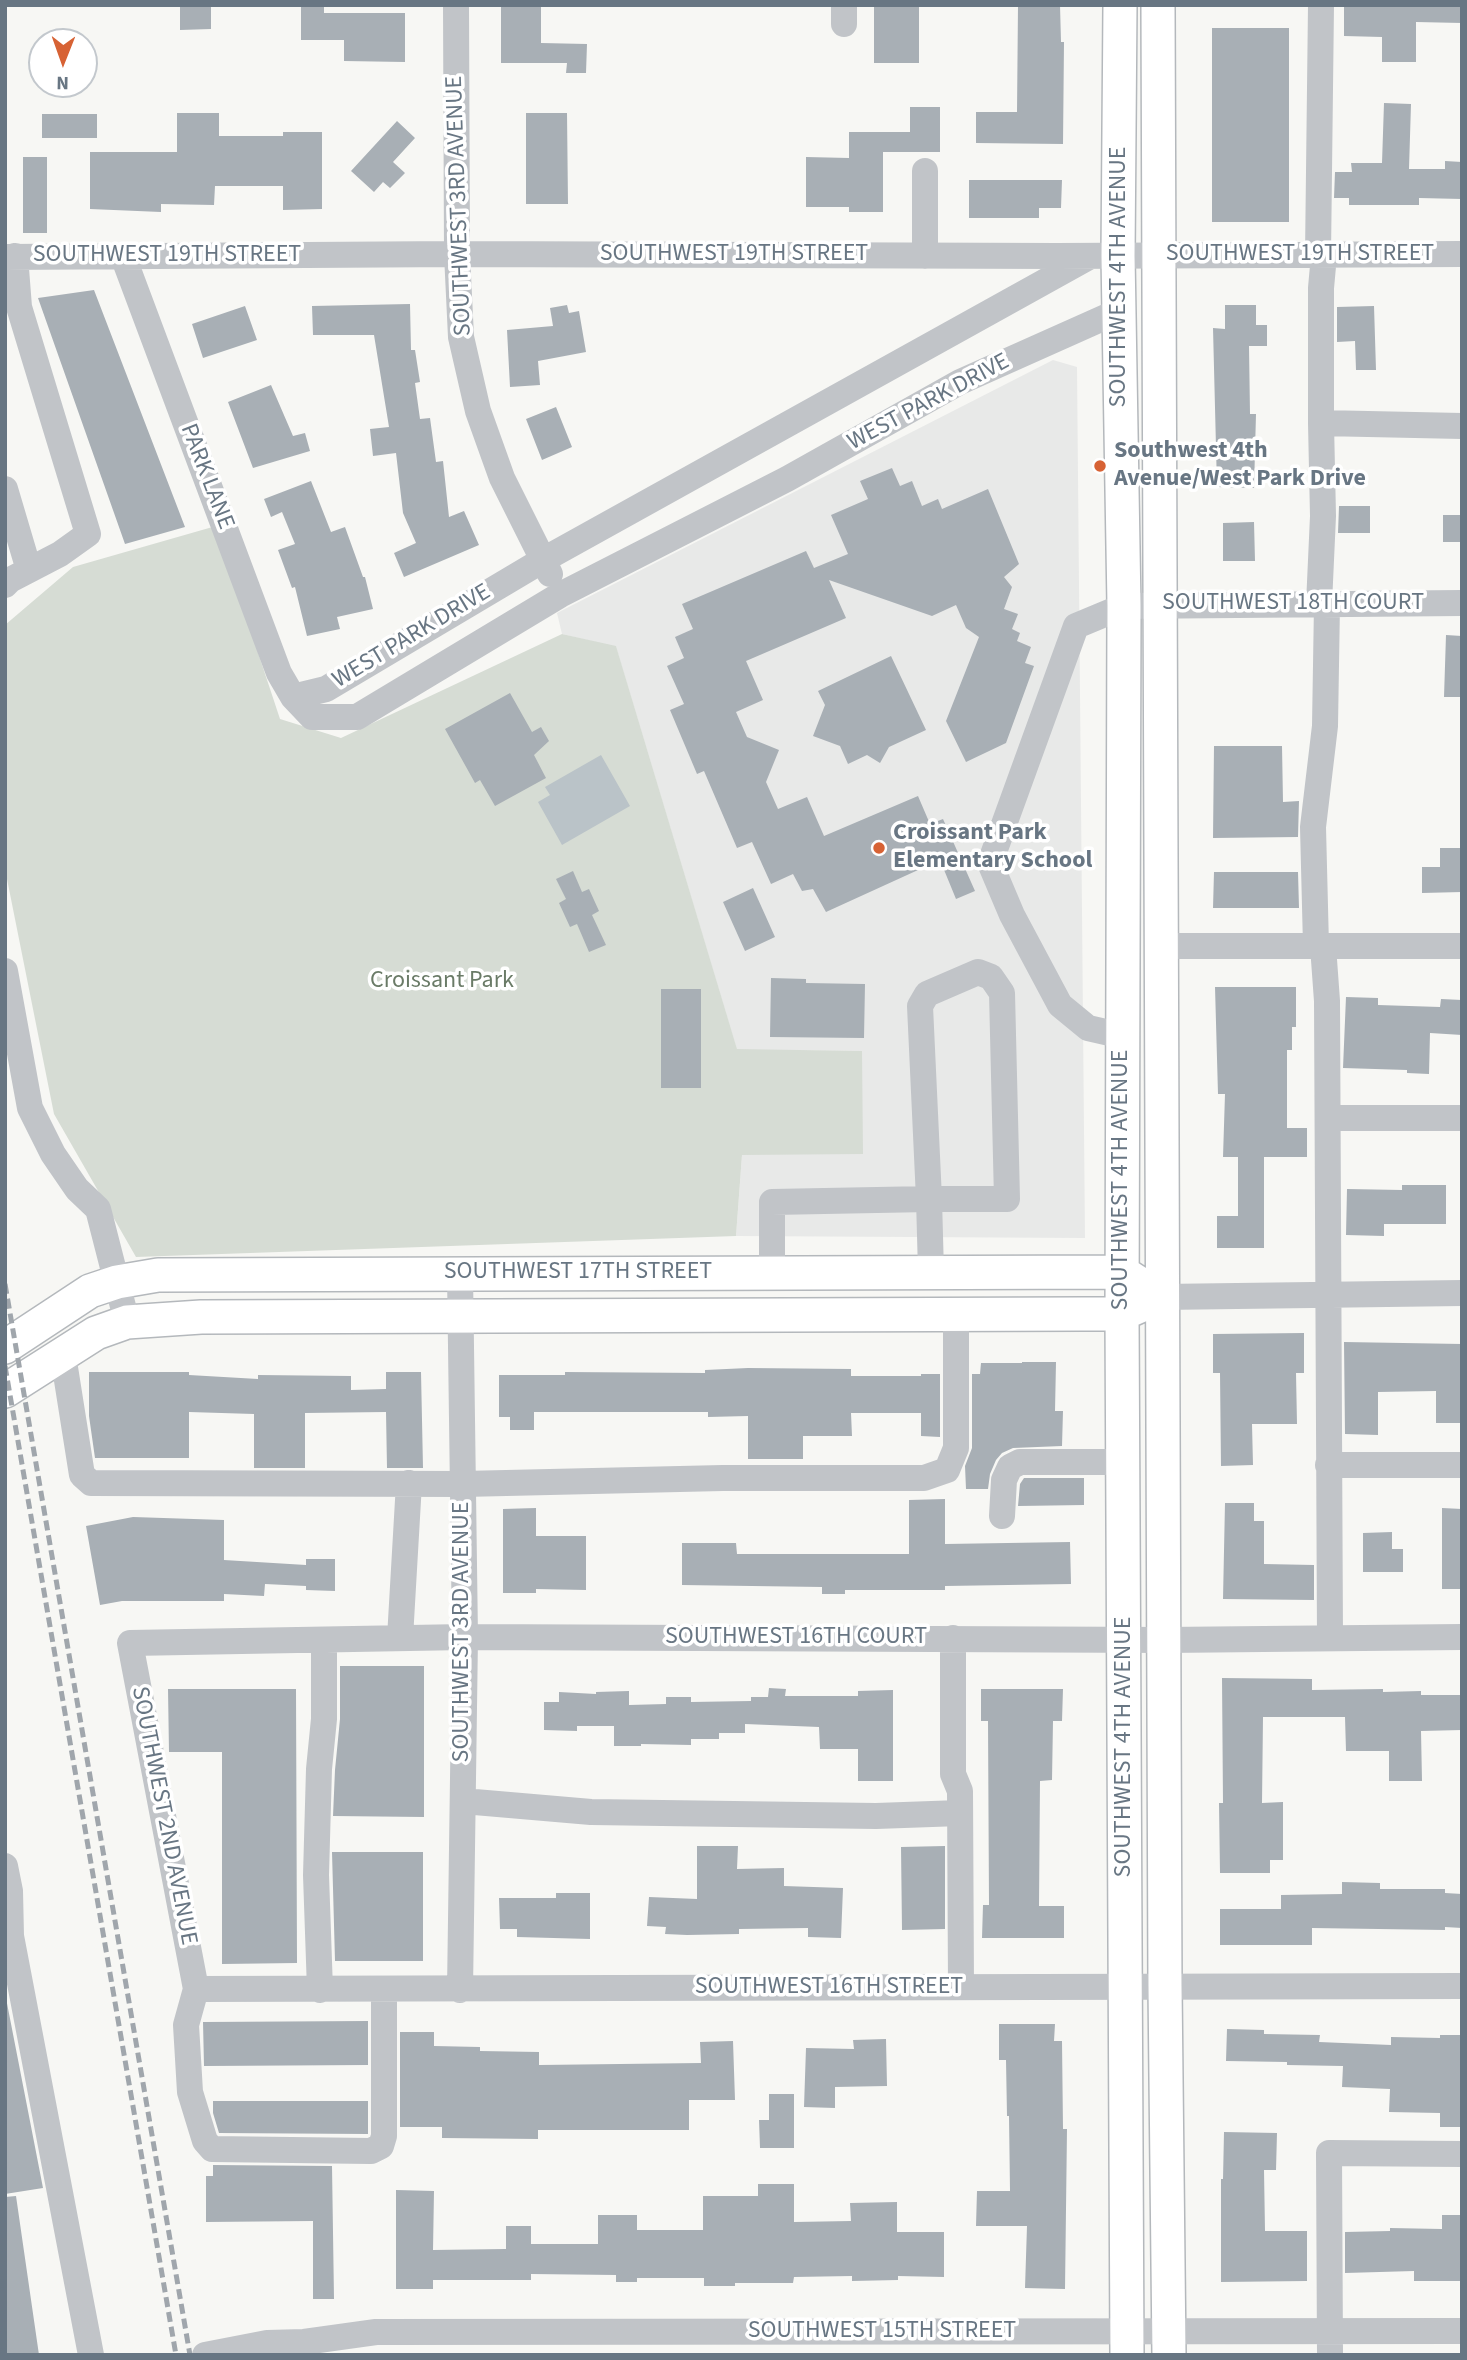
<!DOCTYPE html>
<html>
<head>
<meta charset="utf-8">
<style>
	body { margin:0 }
	#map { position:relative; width:1467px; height:2360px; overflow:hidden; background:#f7f7f4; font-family:"Source Sans 3",sans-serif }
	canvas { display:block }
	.frame { position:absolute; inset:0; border:7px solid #687683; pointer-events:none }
	.north { position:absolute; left:28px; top:28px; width:70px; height:70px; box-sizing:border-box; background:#fff; border:2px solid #c3c8cd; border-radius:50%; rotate:181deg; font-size:19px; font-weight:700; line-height:28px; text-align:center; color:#687683 }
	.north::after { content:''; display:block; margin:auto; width:24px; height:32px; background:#d76234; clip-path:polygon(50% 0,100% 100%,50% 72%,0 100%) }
</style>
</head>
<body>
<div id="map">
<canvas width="1467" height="2360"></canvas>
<div class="frame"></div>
<div class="north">N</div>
</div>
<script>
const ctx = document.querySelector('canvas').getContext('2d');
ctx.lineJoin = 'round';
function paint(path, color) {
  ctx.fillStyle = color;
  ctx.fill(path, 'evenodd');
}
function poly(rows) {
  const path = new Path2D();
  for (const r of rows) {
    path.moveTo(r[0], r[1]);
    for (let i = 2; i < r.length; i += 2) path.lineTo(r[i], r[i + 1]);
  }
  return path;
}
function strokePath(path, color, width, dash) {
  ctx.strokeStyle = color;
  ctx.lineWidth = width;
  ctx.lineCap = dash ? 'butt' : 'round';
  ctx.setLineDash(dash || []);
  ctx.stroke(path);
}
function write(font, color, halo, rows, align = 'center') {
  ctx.font = font + ' "Source Sans 3",sans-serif';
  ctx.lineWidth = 7;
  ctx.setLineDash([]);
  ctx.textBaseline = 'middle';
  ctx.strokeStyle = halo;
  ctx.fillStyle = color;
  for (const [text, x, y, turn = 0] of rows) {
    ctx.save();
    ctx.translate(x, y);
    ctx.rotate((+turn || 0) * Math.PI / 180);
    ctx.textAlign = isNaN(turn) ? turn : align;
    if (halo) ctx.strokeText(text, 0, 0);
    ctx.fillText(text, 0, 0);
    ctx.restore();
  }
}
paint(poly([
	[1053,360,1077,367,1085,1238,736,1236,742,1155,861,1051,737,1050,616,647,562,634,557,613]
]), '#e8e9e8');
paint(poly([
	[216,526,280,719,341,738,562,634,616,646,737,1049,862,1051,863,1154,742,1155,736,1236,136,1257,54,1114,5,869,5,625,73,567]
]), '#d6dcd4');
paint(poly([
	[601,755,630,806,562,845,538,802,550,795,545,787]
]), '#bac3c8');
paint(poly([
	[180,5,211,5,211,29,180,30],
	[301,5,324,5,324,13,405,13,405,62,344,61,344,40,301,40],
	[501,5,541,5,541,43,587,44,586,73,566,73,567,63,501,63],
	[874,5,919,5,919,63,874,63],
	[1018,5,1060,5,1061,42,1064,42,1063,144,976,143,976,112,1017,112],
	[1344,5,1462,5,1462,23,1416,22,1416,62,1382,62,1382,37,1344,36],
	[1212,28,1289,28,1289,222,1212,222],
	[1384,103,1411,104,1409,169,1445,169,1445,161,1462,162,1462,199,1419,198,1419,205,1349,205,1349,198,1334,198,1335,172,1352,172,1351,163,1382,163],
	[910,107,940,107,940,152,883,152,883,212,849,212,849,207,806,207,806,157,849,158,849,132,910,132],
	[177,113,219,113,219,136,283,136,283,132,322,132,322,209,283,210,283,186,215,186,214,205,161,204,161,212,90,209,90,152,177,152],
	[526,113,567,113,568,204,526,204],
	[42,114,97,114,97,138,42,138],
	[397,121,415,138,393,162,405,173,390,188,383,182,374,192,351,171],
	[23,157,47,157,47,233,23,233],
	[969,180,1062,180,1061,208,1039,208,1039,218,969,218],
	[94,290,185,527,125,544,38,298],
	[410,304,411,350,415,350,420,382,415,383,420,419,430,418,436,462,443,461,449,517,464,511,479,545,404,577,394,553,416,543,403,513,396,453,373,456,370,429,389,427,374,335,313,335,312,306],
	[567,305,569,313,579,311,586,352,538,361,540,385,510,387,507,330,553,326,550,308],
	[1225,305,1256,305,1256,325,1267,325,1267,346,1249,346,1250,414,1256,414,1254,488,1217,487,1213,328,1225,329],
	[245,306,257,340,203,358,192,324],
	[1374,306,1376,370,1356,370,1355,341,1337,342,1337,307],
	[271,385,293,436,305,433,310,451,253,468,228,402],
	[556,407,572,447,542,460,526,419],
	[892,468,900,486,912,481,922,506,938,499,942,509,988,489,1019,564,1004,577,1012,587,1004,609,1018,614,1012,629,1020,633,1017,641,1031,647,1025,663,1034,666,1006,743,966,762,946,721,979,637,966,628,956,605,932,616,829,580,846,618,746,661,763,700,736,712,747,737,779,750,766,782,778,809,807,797,824,836,918,796,930,824,943,819,975,891,956,899,940,860,826,912,813,889,802,891,793,874,771,884,752,842,737,848,704,771,697,774,670,710,684,704,667,666,684,658,675,637,693,629,682,604,806,551,814,568,848,554,831,515,868,499,860,481],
	[311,481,331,532,345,527,363,577,365,577,373,609,337,617,340,629,307,636,295,587,292,588,278,550,295,544,282,512,271,517,264,499],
	[1339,506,1370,506,1370,533,1338,533],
	[1443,515,1462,515,1462,542,1443,542],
	[1254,522,1255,561,1223,561,1223,523],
	[1446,635,1462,636,1462,697,1444,697],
	[891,656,926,730,889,747,880,763,867,755,848,764,840,746,813,736,825,705,818,691],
	[510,693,532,732,541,727,549,741,534,755,546,778,495,806,480,780,475,783,445,729],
	[1214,746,1282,746,1283,802,1299,801,1298,837,1213,838],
	[1440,848,1462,848,1462,892,1422,893,1422,867,1440,867],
	[573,871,582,892,589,889,599,911,592,915,606,945,589,952,577,924,570,927,559,903,566,899,556,879],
	[1214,872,1298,872,1299,908,1213,908],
	[753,888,775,937,745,951,723,902],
	[771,978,806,979,806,983,865,984,864,1038,770,1037],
	[1215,987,1296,987,1296,1027,1292,1027,1292,1050,1287,1050,1287,1128,1307,1128,1307,1157,1264,1157,1264,1248,1217,1248,1217,1216,1238,1216,1238,1157,1223,1157,1225,1094,1218,1094],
	[661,989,701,989,701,1088,661,1088],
	[1346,997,1378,998,1378,1005,1440,1007,1441,999,1462,1000,1462,1035,1430,1033,1429,1074,1407,1073,1407,1070,1343,1068],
	[1402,1185,1446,1185,1446,1224,1384,1224,1384,1236,1346,1235,1347,1189,1402,1190],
	[1304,1333,1304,1373,1296,1373,1297,1424,1252,1424,1253,1465,1221,1466,1220,1373,1213,1373,1213,1334],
	[1344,1342,1462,1344,1462,1423,1436,1423,1436,1391,1378,1392,1378,1435,1345,1434],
	[1022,1362,1056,1362,1055,1411,1063,1411,1062,1446,1013,1448,1002,1453,996,1460,990,1474,988,1489,966,1489,965,1466,972,1448,972,1374,980,1374,981,1363,1022,1363],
	[748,1368,851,1369,851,1376,921,1376,921,1374,940,1374,940,1437,921,1436,921,1413,851,1413,852,1436,803,1436,803,1459,748,1459,748,1416,708,1417,708,1412,534,1412,534,1430,510,1430,510,1417,499,1417,499,1375,565,1375,565,1372,705,1373,705,1370],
	[89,1372,189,1372,189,1375,258,1379,258,1375,351,1376,351,1390,386,1389,386,1372,421,1372,423,1468,387,1468,386,1412,305,1413,305,1468,254,1468,254,1414,189,1412,189,1458,95,1458,89,1416],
	[1024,1478,1084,1478,1084,1505,1018,1506,1020,1484],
	[945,1499,945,1544,1070,1542,1071,1584,945,1586,945,1590,845,1590,845,1594,822,1594,822,1587,682,1585,682,1543,736,1543,737,1554,909,1554,909,1500],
	[1225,1503,1254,1503,1254,1521,1264,1521,1264,1564,1314,1565,1314,1600,1223,1599],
	[536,1508,536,1536,586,1536,586,1590,536,1589,536,1593,503,1593,503,1509],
	[1442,1508,1462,1509,1462,1589,1442,1589],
	[133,1517,224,1520,224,1560,306,1565,306,1559,335,1559,335,1591,306,1590,306,1586,265,1584,264,1596,224,1594,224,1601,122,1601,100,1605,86,1526],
	[1392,1532,1392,1549,1403,1549,1403,1572,1363,1572,1363,1533],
	[340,1666,424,1666,424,1817,333,1816,335,1770,340,1719],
	[1222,1678,1312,1679,1312,1690,1383,1689,1383,1692,1421,1691,1421,1695,1462,1695,1462,1730,1421,1731,1422,1781,1389,1781,1389,1751,1346,1751,1345,1717,1263,1717,1262,1803,1283,1802,1283,1860,1270,1860,1270,1873,1220,1873,1219,1803,1223,1803],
	[769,1688,786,1689,785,1696,858,1696,858,1691,893,1690,893,1781,858,1781,858,1749,820,1749,819,1727,745,1724,745,1733,719,1733,719,1739,691,1739,691,1745,641,1744,641,1746,614,1746,614,1726,577,1726,577,1731,544,1730,544,1702,559,1702,559,1692,596,1694,596,1692,629,1691,629,1705,666,1704,666,1697,691,1697,691,1702,751,1701,751,1697,768,1697],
	[168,1689,296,1689,297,1963,222,1964,222,1752,169,1752],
	[981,1689,1063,1689,1062,1721,1053,1721,1052,1780,1040,1781,1039,1906,1064,1906,1064,1938,982,1938,983,1905,989,1905,988,1721,981,1721],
	[697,1846,738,1846,737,1869,784,1868,784,1886,843,1888,841,1938,808,1937,808,1928,739,1929,739,1934,687,1935,665,1934,666,1927,647,1926,649,1897,697,1899],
	[945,1846,945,1929,902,1930,901,1847],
	[332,1852,423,1852,423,1961,335,1961],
	[1342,1882,1380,1883,1380,1889,1445,1889,1445,1893,1462,1894,1462,1928,1445,1927,1445,1930,1312,1928,1312,1945,1220,1945,1220,1909,1281,1909,1281,1895,1342,1894],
	[556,1893,590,1893,590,1939,517,1937,517,1929,500,1929,499,1898,556,1898],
	[5,1993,43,2188,5,2194],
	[368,2021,368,2065,204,2066,203,2022],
	[999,2024,1055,2024,1054,2041,1062,2041,1063,2129,1067,2129,1065,2289,1025,2288,1027,2226,976,2226,977,2191,1010,2191,1009,2116,1007,2116,1006,2060,999,2060],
	[1227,2029,1264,2030,1264,2034,1320,2035,1319,2042,1391,2045,1391,2037,1440,2038,1440,2035,1462,2035,1462,2127,1440,2127,1440,2113,1389,2112,1390,2089,1342,2087,1343,2066,1287,2065,1287,2062,1226,2061],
	[400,2032,434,2032,434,2046,480,2047,480,2051,539,2052,539,2065,701,2063,700,2042,733,2041,735,2100,689,2100,689,2130,538,2130,538,2139,442,2138,442,2127,400,2127],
	[886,2039,887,2086,835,2087,835,2108,804,2107,806,2048,854,2049,853,2040],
	[769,2094,794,2094,794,2148,760,2148,759,2120,769,2120],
	[213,2101,368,2101,368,2134,219,2133,213,2113],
	[1224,2132,1277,2133,1276,2170,1264,2170,1265,2231,1307,2231,1307,2281,1221,2282,1221,2179,1223,2179],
	[213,2165,332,2166,334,2299,313,2299,313,2221,206,2222,206,2176,213,2176],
	[758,2184,794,2184,794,2222,851,2221,850,2203,897,2202,897,2232,944,2232,944,2277,898,2276,898,2280,852,2281,852,2276,794,2277,793,2283,735,2283,735,2286,704,2286,704,2278,637,2278,637,2282,616,2282,616,2275,531,2274,531,2280,433,2280,433,2289,396,2289,396,2190,434,2191,433,2250,506,2249,506,2226,531,2226,531,2244,598,2244,598,2215,637,2215,637,2230,703,2230,703,2196,758,2196],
	[16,2196,39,2355,5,2355,5,2197],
	[1442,2215,1462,2215,1462,2281,1414,2281,1414,2271,1345,2273,1345,2232,1390,2231,1390,2228,1442,2229]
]), '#a8afb5');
const major = poly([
	[1120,5,1118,256,1124,606,1122,1314,1127,2355],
	[1158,5,1165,1986,1169,2355],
	[5,1347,90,1291,117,1282,158,1275,1122,1272,1139,1283],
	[5,1391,96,1333,127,1322,201,1317,1082,1314,1122,1314,1140,1306]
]);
strokePath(major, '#b4b8bc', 36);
strokePath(poly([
	[456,5,457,254,461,337,478,411,502,478,550,574],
	[844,5,844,24],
	[925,171,925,256],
	[1318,255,1321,5],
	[123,256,279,673,293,697,312,717,357,717,560,595,787,479,960,382,1119,311],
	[5,257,457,254,1057,256,1462,254],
	[1321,423,1462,426],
	[5,489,29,570],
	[5,585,10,580,60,554,88,534,19,307,15,256],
	[1319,604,1323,516,1321,423,1321,288,1324,255],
	[293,697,326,689,543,560,1089,257],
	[1161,946,1462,946],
	[1316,946,1313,827,1325,726,1327,604],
	[1323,946,1327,1001,1330,1638],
	[5,971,30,1108,53,1154,77,1189,98,1209,127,1322],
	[1123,1036,1088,1028,1060,1005,1012,915,990,863,1076,626,1124,606,1462,603],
	[1328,1118,1462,1118],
	[772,1273,772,1202,929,1199,920,1006,927,994,978,972,991,977,1002,993,1007,1199,929,1199,931,1272],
	[460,1274,465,1637,460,1990],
	[1162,1297,1462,1293],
	[63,1355,82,1475,91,1483,463,1484,723,1478,924,1478,947,1470,956,1448,956,1315],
	[1328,1465,1462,1465],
	[1002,1516,1004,1480,1010,1467,1020,1462,1123,1462],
	[400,1638,409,1483],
	[953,1638,953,1774,960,1791,961,1987],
	[463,1801,591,1812,876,1816,960,1813],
	[5,1866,10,1891,11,1936,91,2355],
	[196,1989,1462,1986],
	[320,1990,316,1875,319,1769,324,1719,324,1640],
	[384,1990,384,2136,381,2146,371,2151,212,2149,205,2141,190,2092,186,2025,196,1989,130,1643,465,1637,1165,1640,1462,1637],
	[205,2355,267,2343,304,2342,376,2332,1462,2331],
	[1330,2355,1329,2153,1462,2154]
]), '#c1c4c8', 26);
strokePath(major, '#fff', 33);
strokePath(poly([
	[5,1284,190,2355],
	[5,1366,176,2355]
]), '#a0a6ac', 5, [10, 5]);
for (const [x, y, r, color] of [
	[1100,466,7,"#d76234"],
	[879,848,7,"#d76234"]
]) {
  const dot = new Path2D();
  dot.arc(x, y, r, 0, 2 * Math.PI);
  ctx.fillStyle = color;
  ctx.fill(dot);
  strokePath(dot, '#fff', 2.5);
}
write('24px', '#687683', '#fff', [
	["SOUTHWEST 3RD AVENUE",460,206,-92],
	["SOUTHWEST 19TH STREET",734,255],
	["SOUTHWEST 19TH STREET",1300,255],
	["SOUTHWEST 19TH STREET",167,256],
	["SOUTHWEST 4TH AVENUE",1120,277,-90],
	["WEST PARK DRIVE",929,403,-28],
	["PARK LANE",206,477,69],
	["SOUTHWEST 18TH COURT",1293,604],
	["WEST PARK DRIVE",412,637,-31],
	["SOUTHWEST 4TH AVENUE",1122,1180,-90],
	["SOUTHWEST 17TH STREET",578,1273],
	["SOUTHWEST 3RD AVENUE",463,1632,-90],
	["SOUTHWEST 16TH COURT",796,1638],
	["SOUTHWEST 4TH AVENUE",1125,1747,-90],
	["SOUTHWEST 2ND AVENUE",163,1816,79],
	["SOUTHWEST 16TH STREET",829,1988],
	["SOUTHWEST 15TH STREET",882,2332]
]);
write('bold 24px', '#687683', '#fff', [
	["Southwest 4th",1114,452],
	["Avenue/West Park Drive",1114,480],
	["Croissant Park",893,834],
	["Elementary School",893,862]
], 'left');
write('24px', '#6a7b67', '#fff', [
	["Croissant Park",442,982]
]);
</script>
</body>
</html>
